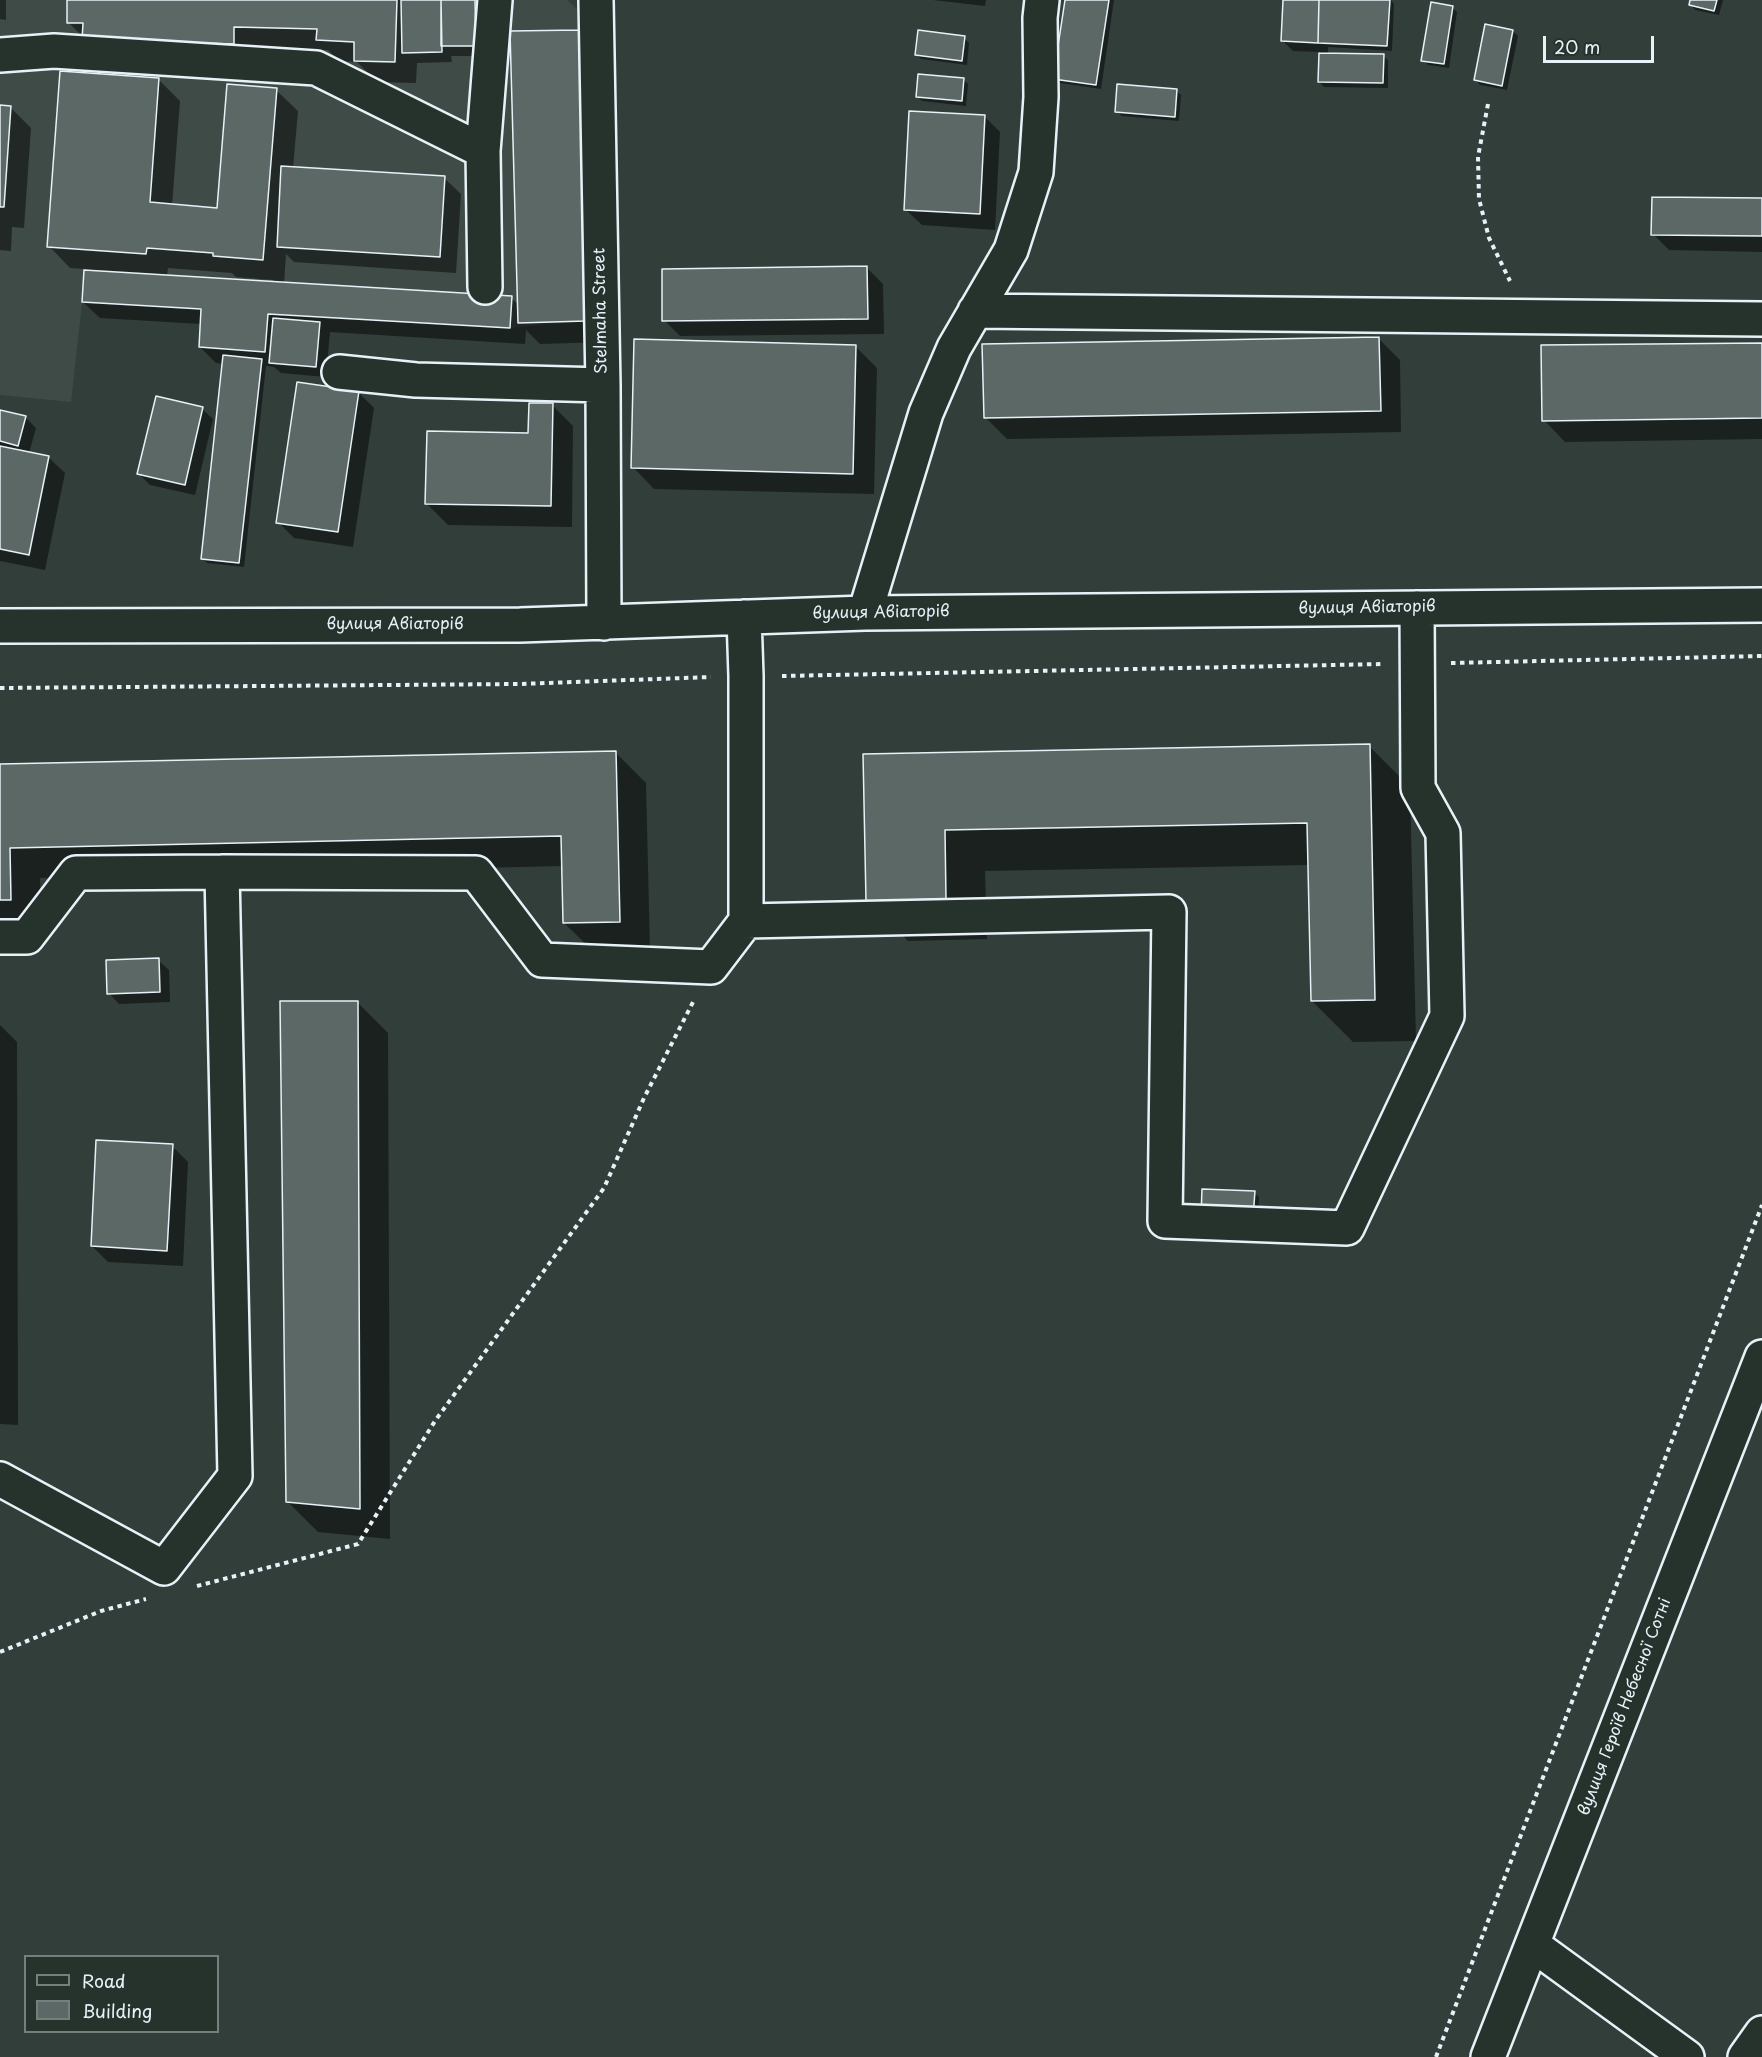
<!DOCTYPE html>
<html>
<head>
<meta charset="utf-8">
<style>
	body { margin:0 }
	#map { position:relative; width:1762px; height:2057px; overflow:hidden; background:#323e39; font-family:"Playpen Sans",sans-serif }
	canvas { display:block }
	.legend { position:absolute; left:24px; top:1955px; width:195px; height:78px; box-sizing:border-box; background:#26332d; border:2px solid #747f7e; margin:0; padding:8px 10px; list-style:none; font-size:18px; color:#e8f1f8 }
	.legend li { display:flex; align-items:center; gap:12px; height:30px }
	.legend b { width:30px; border:2px solid #747f7e }
	.scale { position:absolute; left:1543px; top:36px; width:111px; height:27px; box-sizing:border-box; border:3px solid #e8f1f8; border-top:0; padding-left:8px; font-size:18px; line-height:21px; white-space:nowrap; color:#e8f1f8; -webkit-text-stroke:4px #26332d; paint-order:stroke }
</style>
</head>
<body>
<div id="map">
<canvas width="1762" height="2057"></canvas>
<ul class="legend">
<li><b style="height:8px;background:#26332d"></b>Road</li>
<li><b style="height:16px;background:#5c6865"></b>Building</li>
</ul>
<div class="scale">20 m</div>
</div>
<script>
const ctx = document.querySelector('canvas').getContext('2d');
ctx.lineJoin = 'round';
function paint(path, color) {
  ctx.fillStyle = color;
  ctx.fill(path, 'evenodd');
}
function poly(rows) {
  const path = new Path2D();
  for (const r of rows) {
    path.moveTo(r[0], r[1]);
    for (let i = 2; i < r.length; i += 2) path.lineTo(r[i], r[i + 1]);
  }
  return path;
}
function strokePath(path, color, width, dash) {
  ctx.strokeStyle = color;
  ctx.lineWidth = width;
  ctx.lineCap = dash ? 'butt' : 'round';
  ctx.setLineDash(dash || []);
  ctx.stroke(path);
}
function write(font, color, halo, rows, align = 'center') {
  ctx.font = font + ' "Playpen Sans",sans-serif';
  ctx.lineWidth = 4.5;
  ctx.setLineDash([]);
  ctx.textBaseline = 'middle';
  ctx.strokeStyle = halo;
  ctx.fillStyle = color;
  for (const [text, x, y, turn = 0] of rows) {
    ctx.save();
    ctx.translate(x, y);
    ctx.rotate((+turn || 0) * Math.PI / 180);
    ctx.textAlign = isNaN(turn) ? turn : align;
    if (halo) ctx.strokeText(text, 0, 0);
    ctx.fillText(text, 0, 0);
    ctx.restore();
  }
}
paint(poly([
	[0,0,567,0,577,9,579,30,586,321,510,328,268,314,265,352,199,347,201,309,82,303,71,402,0,395]
]), '#3f4b46');
paint(poly([
	[0,0,6,0,6,20,0,19],
	[69,0,476,0,485,10,486,56,451,56,452,62,417,63,416,83,377,82,357,62,339,61,328,50,255,48,84,38,68,22],
	[933,0,986,0,985,6],
	[1066,0,1114,0,1101,89,1060,83,1055,78],
	[1284,0,1391,0,1394,4,1392,51,1328,47,1328,54,1383,56,1388,60,1388,88,1324,87,1319,82,1320,52,1293,51,1282,40],
	[1692,0,1723,0,1719,15,1695,10,1691,5],
	[1452,7,1457,12,1449,68,1428,65,1423,60],
	[578,31,600,53,607,342,540,344,526,330,525,344,330,332,326,377,281,373,274,367,266,366,244,567,207,563,202,558,224,364,216,363,200,347,201,324,100,318,83,302,86,269,70,268,49,246,159,80,180,101,172,206,218,209,276,90,298,111,293,168,444,178,461,194,456,273,294,262,286,254,284,284,511,298,519,305],
	[168,268,232,273,236,277,273,280,273,283,167,276],
	[1513,31,1518,36,1507,90,1480,85,1476,80],
	[964,38,969,43,967,65,921,59,916,54],
	[963,79,968,84,966,106,922,101,917,96],
	[1176,90,1181,95,1179,121,1122,116,1117,111],
	[0,106,10,107,31,128,24,228,12,227,11,251,0,250],
	[984,116,1000,132,995,230,922,225,905,209],
	[1762,200,1762,252,1669,250,1653,234],
	[867,268,883,284,884,334,680,336,664,320],
	[1378,338,1400,360,1401,432,1007,439,985,417],
	[1762,344,1762,439,1565,442,1544,420],
	[855,346,877,368,874,494,654,489,633,467],
	[358,392,374,408,353,547,294,538,278,522],
	[552,405,573,426,572,527,448,525,427,504,530,435],
	[202,409,213,419,195,495,150,485,139,474],
	[0,411,25,417,36,428,29,453,48,457,65,473,45,570,0,561],
	[1369,746,1410,787,1416,1041,1353,1042,1312,1001,1309,865,985,871,987,939,908,941,867,900,864,755],
	[615,752,646,783,650,952,595,953,564,923,563,866,40,878,41,930,0,931,0,765],
	[158,960,169,970,170,1002,119,1004,109,993],
	[358,1003,388,1033,390,1539,318,1532,287,1501],
	[0,1025,17,1042,18,1425,0,1424],
	[172,1146,188,1162,183,1266,108,1262,92,1246],
	[1254,1192,1259,1197,1258,1223,1208,1221]
]), '#0007');
const building = poly([
	[67,0,397,0,395,62,354,61,354,42,316,40,317,29,234,27,234,44,82,40,83,23,67,23,67,0],
	[401,0,441,0,442,52,402,53,401,0],
	[441,0,475,0,476,46,441,46,441,0],
	[1065,0,1109,0,1096,85,1053,79,1065,0],
	[1283,0,1319,0,1318,43,1281,41,1283,0],
	[1319,0,1390,0,1387,46,1318,43,1319,0],
	[1690,0,1717,0,1714,11,1689,5,1690,0],
	[1431,2,1453,6,1444,64,1421,61,1431,2],
	[1485,24,1513,30,1502,86,1474,80,1485,24],
	[579,30,586,321,518,323,510,31,579,30],
	[918,30,965,36,962,61,915,55,918,30],
	[1319,53,1384,54,1383,83,1318,82,1319,53],
	[60,71,159,78,150,202,217,208,227,84,277,88,263,260,213,256,213,253,147,248,146,254,47,247,60,71],
	[918,74,964,78,962,101,916,97,918,74],
	[1117,84,1177,89,1175,117,1115,112,1117,84],
	[0,105,11,106,4,207,0,207,0,105],
	[909,111,985,115,980,214,904,210,909,111],
	[281,166,445,176,440,257,277,247,281,166],
	[1652,197,1762,198,1762,236,1651,235,1652,197],
	[867,266,868,319,662,321,662,269,867,266],
	[84,270,512,296,510,328,268,314,265,352,199,347,201,309,82,302,84,270],
	[273,318,320,322,316,367,269,363,273,318],
	[1379,337,1381,411,984,418,982,344,1379,337],
	[634,339,856,345,853,474,631,468,634,339],
	[1762,343,1762,418,1542,421,1541,345,1762,343],
	[223,355,262,359,239,563,201,559,223,355],
	[297,382,359,391,338,532,276,523,297,382],
	[156,396,203,407,185,485,137,474,156,396],
	[529,403,553,403,551,506,425,504,427,431,528,433,529,403],
	[0,410,26,416,18,446,0,441,0,410],
	[0,446,49,456,29,555,0,549,0,446],
	[1370,744,1375,1000,1311,1001,1307,823,945,830,946,899,866,901,863,754,1370,744],
	[616,751,620,922,563,923,561,836,10,848,11,900,0,900,0,764,616,751],
	[159,958,160,992,107,994,106,960,159,958],
	[280,1001,358,1001,360,1509,286,1502,280,1001],
	[96,1140,173,1144,167,1251,91,1246,96,1140],
	[1202,1189,1255,1191,1253,1218,1201,1216,1202,1189]
]);
paint(building, '#5c6865');
strokePath(building, '#e8f1f8', 1.5);
const minor = poly([
	[596,0,603,385,604,623],
	[0,55,54,51,316,68,483,151,485,287],
	[483,151,495,0],
	[975,311,1762,319],
	[339,372,416,380,603,385],
	[865,613,926,413,954,348,1011,250,1036,172,1041,97,1040,18,1042,0],
	[0,626,520,625,865,613,1762,605],
	[746,921,1169,912,1165,1221,1347,1228,1447,1016,1443,833,1418,788,1417,608],
	[0,937,27,937,76,873,222,872],
	[0,1479,164,1568,235,1476,222,872,476,873,542,960,711,967,746,921,746,676,744,617],
	[1533,1945,1687,2057],
	[1488,2057,1762,1357],
	[1745,2057,1762,2033]
]);
strokePath(minor, '#e8f1f8', 38);
strokePath(poly([
	[1488,104,1478,157,1479,199,1489,238,1510,281],
	[1451,663,1762,656],
	[782,676,1383,664],
	[0,688,519,684,711,677],
	[197,1586,358,1544,435,1421,604,1188,644,1098,693,1002],
	[0,1652,101,1611,146,1599],
	[1436,2057,1762,1205]
]), '#e8f1f8', 4, [4.5, 4.5]);
strokePath(minor, '#26332d', 33);
write('16px', '#e8f1f8', '#26332d', [
	["Stelmaha Street",601,311,-91],
	["вулиця Авіаторів",1367,608,-1],
	["вулиця Авіаторів",881,613,-1],
	["вулиця Авіаторів",395,625],
	["вулиця Героїв Небесної Сотні",1625,1707,-69]
]);
</script>
</body>
</html>
